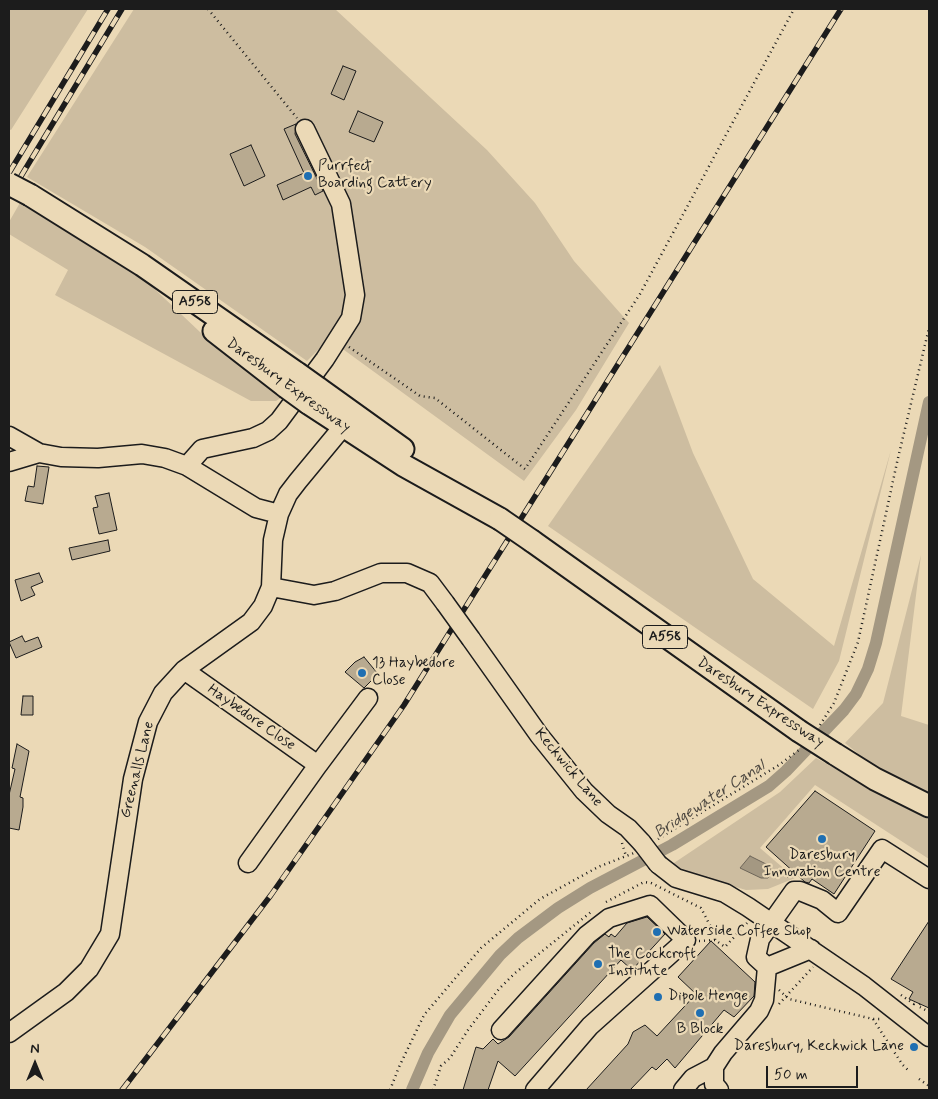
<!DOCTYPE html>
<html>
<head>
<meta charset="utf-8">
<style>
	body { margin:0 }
	#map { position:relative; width:938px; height:1099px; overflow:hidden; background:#ebd9b6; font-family:Mynerve,sans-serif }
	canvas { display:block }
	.frame { position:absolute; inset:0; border:10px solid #1c1c1c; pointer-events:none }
	.north { position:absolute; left:10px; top:1039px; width:50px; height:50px; -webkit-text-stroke:4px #ebd9b6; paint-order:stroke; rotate:0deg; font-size:14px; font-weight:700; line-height:20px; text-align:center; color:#1c1c1c }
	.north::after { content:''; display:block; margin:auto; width:18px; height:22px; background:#1c1c1c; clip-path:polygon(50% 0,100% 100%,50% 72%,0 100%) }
	.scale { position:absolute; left:766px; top:1066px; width:92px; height:22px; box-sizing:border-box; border:2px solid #1c1c1c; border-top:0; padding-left:6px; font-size:15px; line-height:18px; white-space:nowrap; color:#1c1c1c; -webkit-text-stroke:4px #ebd9b6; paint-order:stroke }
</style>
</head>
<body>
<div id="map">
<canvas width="938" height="1099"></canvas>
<div class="frame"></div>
<div class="north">N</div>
<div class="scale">50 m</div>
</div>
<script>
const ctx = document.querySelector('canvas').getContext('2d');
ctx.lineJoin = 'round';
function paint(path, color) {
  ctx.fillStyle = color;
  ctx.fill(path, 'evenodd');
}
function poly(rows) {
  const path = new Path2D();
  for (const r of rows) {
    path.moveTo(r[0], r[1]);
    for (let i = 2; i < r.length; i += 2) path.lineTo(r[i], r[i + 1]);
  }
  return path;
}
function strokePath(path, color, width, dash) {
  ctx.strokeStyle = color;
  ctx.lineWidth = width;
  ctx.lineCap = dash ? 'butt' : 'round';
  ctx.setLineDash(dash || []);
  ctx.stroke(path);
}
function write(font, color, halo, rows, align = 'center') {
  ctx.font = font + ' Mynerve,sans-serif';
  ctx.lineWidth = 4.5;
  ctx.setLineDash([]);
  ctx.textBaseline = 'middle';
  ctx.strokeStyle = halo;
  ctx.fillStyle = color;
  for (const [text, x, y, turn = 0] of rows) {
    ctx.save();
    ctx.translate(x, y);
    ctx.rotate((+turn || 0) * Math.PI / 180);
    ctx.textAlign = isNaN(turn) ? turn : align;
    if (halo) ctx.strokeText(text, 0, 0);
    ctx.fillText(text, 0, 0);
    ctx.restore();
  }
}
paint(poly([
	[9,9,88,9,11,130,9,129],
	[134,9,335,9,487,150,535,203,574,261,629,323,576,410,524,481,329,339,307,361,145,247,27,177],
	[21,201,145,280,219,350,284,396,276,401,251,401,55,295,68,270,9,234,9,222],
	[660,365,693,453,753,579,834,646,891,450,839,661,813,709,548,526],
	[921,555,901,716,929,725,929,806,915,800,845,743,883,703],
	[816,758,929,820,929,859,815,785,760,848,795,878,768,889,746,890,668,867,780,792]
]), '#cdbda0');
const water = poly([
	[750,856,770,866,772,874,768,878,761,878,740,868,750,856]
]);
paint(water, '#a49882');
strokePath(water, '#6e6659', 1);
strokePath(poly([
	[412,1090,428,1053,450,1015,500,955,518,938,558,908,590,888,672,845,769,786,786,771,844,710,856,694,868,669,876,643,929,402]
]), '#a49882', 12);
const building = poly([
	[343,66,356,71,344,100,331,94,343,66],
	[358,111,383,122,374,142,349,132,358,111],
	[296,124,295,134,323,191,315,195,311,187,283,200,277,185,304,173,284,129,296,124],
	[251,145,265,176,244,186,230,154,251,145],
	[37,466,49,467,43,504,25,501,28,486,34,487,37,466],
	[109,493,117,530,99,534,93,508,98,507,95,496,109,493],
	[108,540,110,551,72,560,69,548,108,540],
	[39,573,43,582,31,587,35,595,21,601,15,580,39,573],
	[22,636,25,642,38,637,42,647,16,658,9,642,22,636],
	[364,657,378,674,364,688,345,672,355,662,364,657],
	[23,696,33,696,33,715,21,715,23,696],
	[17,744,29,751,20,797,23,798,23,807,19,830,9,828,9,795,15,769,12,768,17,744],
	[815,791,875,831,834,894,812,879,809,883,805,882,766,847,815,791],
	[647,917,665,934,632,970,621,960,515,1076,498,1061,488,1090,463,1090,476,1047,483,1049,493,1039,498,1044,509,1037,594,943,605,934,609,937,611,934,615,937,627,923,647,917],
	[929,921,929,1008,909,999,913,992,891,979,929,921],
	[711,941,755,982,754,996,734,1017,724,1010,675,1068,667,1059,656,1070,652,1067,630,1090,586,1090,628,1044,633,1032,645,1025,657,1036,696,994,678,977,711,941]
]);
paint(building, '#b8aa90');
strokePath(building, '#1c1c1c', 1);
const minor = poly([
	[9,436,39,453,61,457,98,458,142,454,165,458,187,466,256,508,279,514],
	[9,462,39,453],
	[187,466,202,449,253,438,268,431,279,421,325,359,351,318,355,295,341,204,305,129],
	[271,587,314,595,335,591,381,573,407,573,430,583,445,603],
	[471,639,539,735,584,791,608,814,628,828,642,843],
	[184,670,318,765,248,863],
	[318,765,368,698],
	[658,864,676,878,725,893,748,907,864,986,929,1037],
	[767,967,756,957,760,939,794,891,800,891,822,900,838,913,882,849,929,879],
	[767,967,811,949],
	[501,1030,587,935,609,918,650,905,686,940,590,1026,535,1090],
	[9,1033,66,992,89,969,110,934,133,779,148,722,163,693,184,670,251,622,263,606,271,587,273,540,279,514,288,494,298,481,351,417],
	[683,1090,693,1078,714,1067],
	[719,1090,714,1084,714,1067,723,1053,759,1011,764,1000,767,967]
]);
const major = poly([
	[30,195,142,265,297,373],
	[214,331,286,387],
	[318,388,403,449],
	[308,403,403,465,500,519],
	[532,541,799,731],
	[835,754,875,779,929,806]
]);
strokePath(minor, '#1c1c1c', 21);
strokePath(major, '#1c1c1c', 25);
strokePath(poly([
	[208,9,297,118],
	[349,347,420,396,435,398,525,469,640,294,794,9],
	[820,725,834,703,858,642,898,458,929,328],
	[658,839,779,765,799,750],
	[622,843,626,856],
	[787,877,792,871],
	[606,902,644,882,651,883,701,908,715,935,715,940],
	[699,941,715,940,725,947,747,923],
	[779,990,789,999,873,1019,882,1019],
	[901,995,914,1004,915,1002],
	[779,1004,813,967],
	[920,1004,918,1006,929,1012],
	[873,1019,902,1064,908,1070],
	[919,1079,929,1086],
	[390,1090,399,1067,424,1015,481,948,540,899,598,867,634,853],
	[433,1090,441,1066,450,1058,468,1030,499,989,515,973,591,912]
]), '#1c1c1c', 2.5, [1, 4]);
strokePath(minor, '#ebd9b6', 18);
strokePath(major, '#ebd9b6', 21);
const rail = poly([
	[9,173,108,9],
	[9,196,122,9],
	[122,1090,271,895,404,705,841,9]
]);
strokePath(rail, '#1c1c1c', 5.5);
strokePath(rail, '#ebd9b6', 4, [11]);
const minorBridge = poly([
	[445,603,471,639],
	[642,843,658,864]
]);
const majorBridge = poly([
	[9,184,30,195],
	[297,373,318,388],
	[286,387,308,403],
	[500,519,532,541],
	[799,731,835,754]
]);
strokePath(minorBridge, '#1c1c1c', 21, []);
strokePath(majorBridge, '#1c1c1c', 25, []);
strokePath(minorBridge, '#ebd9b6', 18);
strokePath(majorBridge, '#ebd9b6', 21);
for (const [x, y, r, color] of [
	[308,176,5,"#1f6fb2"],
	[362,673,5,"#1f6fb2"],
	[822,839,5,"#1f6fb2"],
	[657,932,5,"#1f6fb2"],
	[598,964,5,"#1f6fb2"],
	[658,997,5,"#1f6fb2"],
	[700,1013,5,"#1f6fb2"],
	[914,1047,5,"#1f6fb2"]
]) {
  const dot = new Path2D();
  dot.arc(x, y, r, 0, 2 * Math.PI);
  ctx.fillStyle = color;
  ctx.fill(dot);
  strokePath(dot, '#ebd9b6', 2);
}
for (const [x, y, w] of [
	[195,302,45],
	[665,637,45]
]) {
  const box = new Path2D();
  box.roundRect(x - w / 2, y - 11.5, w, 23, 4);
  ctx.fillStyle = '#ebd9b6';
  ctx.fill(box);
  strokePath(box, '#1c1c1c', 1);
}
write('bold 14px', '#1c1c1c', null, [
	["A558",195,302],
	["A558",665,637]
]);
write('15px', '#1c1c1c', '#ebd9b6', [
	["Purrfect",318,167],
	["Boarding Cattery",318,184],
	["13 Haybedore",372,664],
	["Close",372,681],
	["Daresbury",822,856,"center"],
	["Innovation Centre",822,873,"center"],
	["Waterside Coffee Shop",667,932],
	["The Cockcroft",608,955],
	["Institute",608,972],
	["Dipole Henge",668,997],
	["B Block",700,1030,"center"],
	["Daresbury, Keckwick Lane",904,1047,"right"]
], 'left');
write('15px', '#1c1c1c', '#ebd9b6', [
	["Daresbury Expressway",288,386,36],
	["Daresbury Expressway",760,703,34],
	["Haybedore Close",251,718,35],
	["Keckwick Lane",568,768,50],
	["Greenalls Lane",138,770,-76]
]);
write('italic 16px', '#4c4740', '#ebd9b6', [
	["Bridgewater Canal",710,800,-33]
]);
</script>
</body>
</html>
